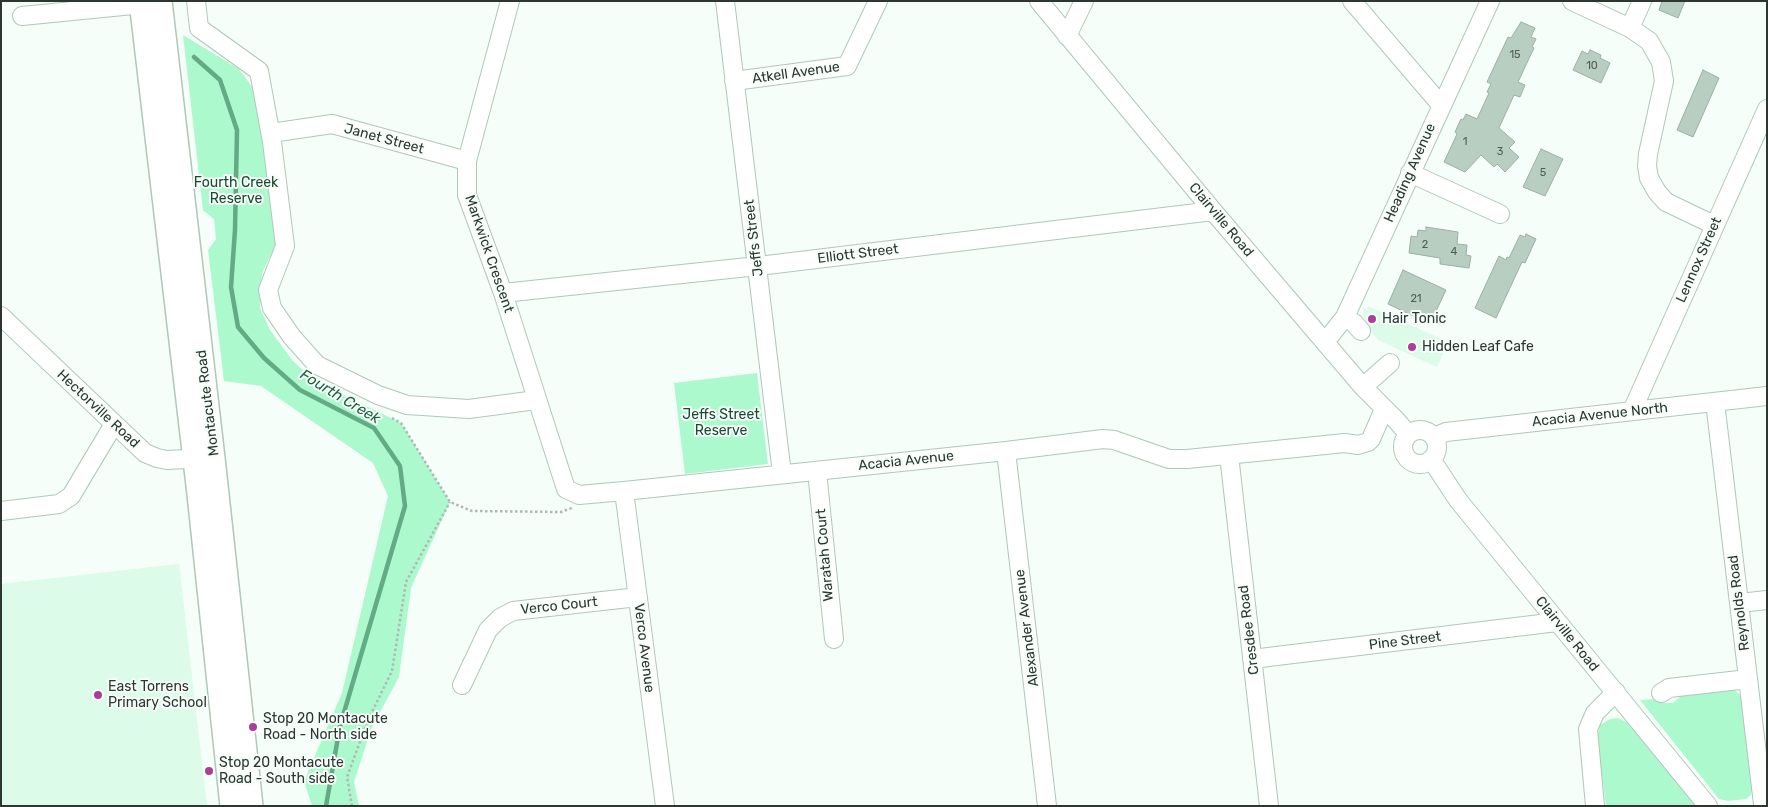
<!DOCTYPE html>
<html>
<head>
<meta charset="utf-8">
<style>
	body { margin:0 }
	#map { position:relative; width:1768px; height:807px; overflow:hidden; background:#f5fef8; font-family:Rubik,sans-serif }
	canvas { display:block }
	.frame { position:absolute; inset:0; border:2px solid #2d3630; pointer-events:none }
</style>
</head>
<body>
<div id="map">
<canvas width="1768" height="807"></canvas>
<div class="frame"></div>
</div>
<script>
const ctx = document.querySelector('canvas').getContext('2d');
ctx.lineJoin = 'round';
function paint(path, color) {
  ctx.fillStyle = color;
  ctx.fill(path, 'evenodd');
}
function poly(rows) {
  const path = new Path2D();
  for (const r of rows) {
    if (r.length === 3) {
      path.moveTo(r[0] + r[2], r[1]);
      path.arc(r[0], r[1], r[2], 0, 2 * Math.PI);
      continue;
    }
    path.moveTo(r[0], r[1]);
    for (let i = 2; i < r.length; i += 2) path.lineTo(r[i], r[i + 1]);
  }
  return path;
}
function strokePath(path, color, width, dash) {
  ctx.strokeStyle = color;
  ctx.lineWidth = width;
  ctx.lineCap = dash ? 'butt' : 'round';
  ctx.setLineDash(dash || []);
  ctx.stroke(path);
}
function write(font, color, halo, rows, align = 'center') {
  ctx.font = font + ' Rubik,sans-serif';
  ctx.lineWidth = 4;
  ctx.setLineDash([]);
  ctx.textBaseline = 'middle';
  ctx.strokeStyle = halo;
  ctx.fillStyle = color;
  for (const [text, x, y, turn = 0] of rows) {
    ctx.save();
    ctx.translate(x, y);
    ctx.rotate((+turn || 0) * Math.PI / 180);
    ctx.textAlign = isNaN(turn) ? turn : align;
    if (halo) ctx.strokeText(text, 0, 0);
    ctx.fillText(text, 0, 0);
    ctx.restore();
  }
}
paint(poly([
	[1368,306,1448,342,1437,367,1378,340,1365,323,1363,308,1367,310],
	[179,564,207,806,1,806,1,584]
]), '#dcfbe8');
paint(poly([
	[183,35,239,69,253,88,276,213,276,244,262,273,260,308,270,330,292,360,313,380,401,423,450,502,411,588,399,677,372,727,354,782,359,806,312,806,304,781,342,693,388,496,373,463,261,386,224,381,208,250,216,239,214,219,203,210],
	[757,373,768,464,685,474,674,383],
	[1730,689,1736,691,1742,697,1753,785,1751,795,1746,799,1728,801,1719,799,1640,700,1656,699,1663,703,1673,703,1682,695],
	[1618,718,1628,723,1696,806,1606,806,1597,737,1600,725,1610,719]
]), '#adf9ce');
strokePath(poly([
	[194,57,220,80,237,130,235,230,231,287,238,327,264,358,300,390,374,428,400,466,405,506,340,726,326,806]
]), '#63ab84', 4.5);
const building = poly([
	[1662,1,1685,1,1678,18,1659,10,1662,1],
	[1521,22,1535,28,1531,37,1536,39,1532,47,1534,48,1518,82,1525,85,1520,97,1514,95,1499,128,1515,142,1509,148,1519,157,1505,172,1497,164,1494,167,1481,155,1465,172,1444,162,1457,134,1455,132,1461,119,1463,120,1466,114,1477,119,1489,93,1487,92,1491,84,1487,82,1508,37,1511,38,1521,22],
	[1590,50,1601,55,1600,58,1610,63,1601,83,1573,70,1582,51,1588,54,1590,50],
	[1703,70,1719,78,1693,137,1677,130,1703,70],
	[1541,149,1563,159,1545,196,1523,187,1541,149],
	[1426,227,1458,232,1457,244,1467,245,1466,255,1471,256,1469,268,1440,264,1440,258,1409,253,1411,236,1417,237,1418,230,1426,231,1426,227],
	[1526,234,1536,239,1525,263,1522,262,1496,318,1475,308,1499,256,1506,260,1507,257,1509,258,1520,235,1525,237,1526,234],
	[1403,270,1446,290,1430,324,1388,304,1403,270]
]);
paint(building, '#b8cec0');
strokePath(building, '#9ab0a3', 1);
const minor = poly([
	[196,1,199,28,259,71,272,142,285,246,268,290,272,308,292,337,317,365,378,395,407,405,469,409,536,400],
	[510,1,467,161,467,195,503,293,566,489,579,495,624,491,1006,451,1103,439,1114,440,1169,459,1187,459,1345,443,1358,445,1368,442,1371,439,1384,409],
	[725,1,782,474],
	[1039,1,1213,211,1363,387,1396,420,1408,434],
	[1352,1,1441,105],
	[1572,1,1630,28,1649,41,1661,62,1664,81,1648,154,1647,166,1649,178,1657,192,1666,202,1714,225],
	[22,16,153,3],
	[1630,28,1642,1],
	[1067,36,1084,1],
	[734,81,847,66,878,1],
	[271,133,332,124,467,161],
	[1410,173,1500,214],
	[503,293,767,265,1213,211],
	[1,316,145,453,157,458,167,460,207,458],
	[1345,317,1354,323,1361,331],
	[1325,342,1345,317,1490,1],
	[1363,387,1390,363],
	[1715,402,1763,804],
	[1632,411,1767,109],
	[1420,447,17],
	[1434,437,1446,432,1767,396],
	[1006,451,1047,806],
	[1229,455,1269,806],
	[1431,459,1458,500,1708,806],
	[817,471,834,639],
	[624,491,665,806],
	[1,511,59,504,71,496,114,424],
	[1740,603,1767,600],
	[1252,659,1557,622],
	[462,685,488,630,500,618,513,611,638,597],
	[1661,693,1669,688,1748,679],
	[1595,806,1588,729,1595,713,1616,692]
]);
const major = poly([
	[140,1,198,494,231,806],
	[161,1,214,458,252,806]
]);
strokePath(minor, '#b0c7b9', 20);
strokePath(major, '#b0c7b9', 24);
strokePath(poly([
	[392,418,401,423,450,502,472,511,561,512,572,508],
	[352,806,347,777,368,720,392,671,406,582,450,502]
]), '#afb8b2', 2.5, [2.5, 2.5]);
strokePath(minor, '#fff', 18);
strokePath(major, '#fff', 21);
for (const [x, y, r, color] of [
	[1372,319,5,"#ae3d99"],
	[1412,347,5,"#ae3d99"],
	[98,695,5,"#ae3d99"],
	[253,727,5,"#ae3d99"],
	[209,771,5,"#ae3d99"]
]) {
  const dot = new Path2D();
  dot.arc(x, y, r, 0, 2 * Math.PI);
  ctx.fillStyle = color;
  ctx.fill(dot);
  strokePath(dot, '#f5fef8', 2);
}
write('11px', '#505c54', null, [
	["15",1515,55],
	["10",1592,66],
	["1",1465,142],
	["3",1500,152],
	["5",1543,173],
	["2",1425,245],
	["4",1454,252],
	["21",1416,299]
]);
write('14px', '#2d3630', '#f5fef8', [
	["Atkell Avenue",796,73,-8],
	["Janet Street",384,139,15],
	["Heading Avenue",1410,173,-66],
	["Clairville Road",1221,220,50],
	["Jeffs Street",754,238,-97],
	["Markwick Crescent",489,254,71],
	["Elliott Street",858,254,-7],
	["Lennox Street",1699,260,-66],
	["Montacute Road",208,403,-97],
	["Hectorville Road",98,409,43],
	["Acacia Avenue North",1600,415,-6],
	["Acacia Avenue",906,461,-6],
	["Waratah Court",825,555,-95],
	["Reynolds Road",1739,603,-97],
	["Verco Court",559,606,-6],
	["Alexander Avenue",1027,628,-97],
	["Cresdee Road",1249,630,-97],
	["Clairville Road",1567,634,51],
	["Pine Street",1405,641,-7],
	["Verco Avenue",644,648,83]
]);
write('14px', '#1d4731', '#f5fef8', [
	["Fourth Creek",236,183],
	["Reserve",236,199],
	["Jeffs Street",721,415],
	["Reserve",721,431]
]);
write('14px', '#2d3630', '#f5fef8', [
	["Hair Tonic",1382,319],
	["Hidden Leaf Cafe",1422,347],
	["East Torrens",108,687],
	["Primary School",108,703],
	["Stop 20 Montacute",263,719],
	["Road - North side",263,735],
	["Stop 20 Montacute",219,763],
	["Road - South side",219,779]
], 'left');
write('italic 15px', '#1a6341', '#f5fef8', [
	["Fourth Creek",340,397,31]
]);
</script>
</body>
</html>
